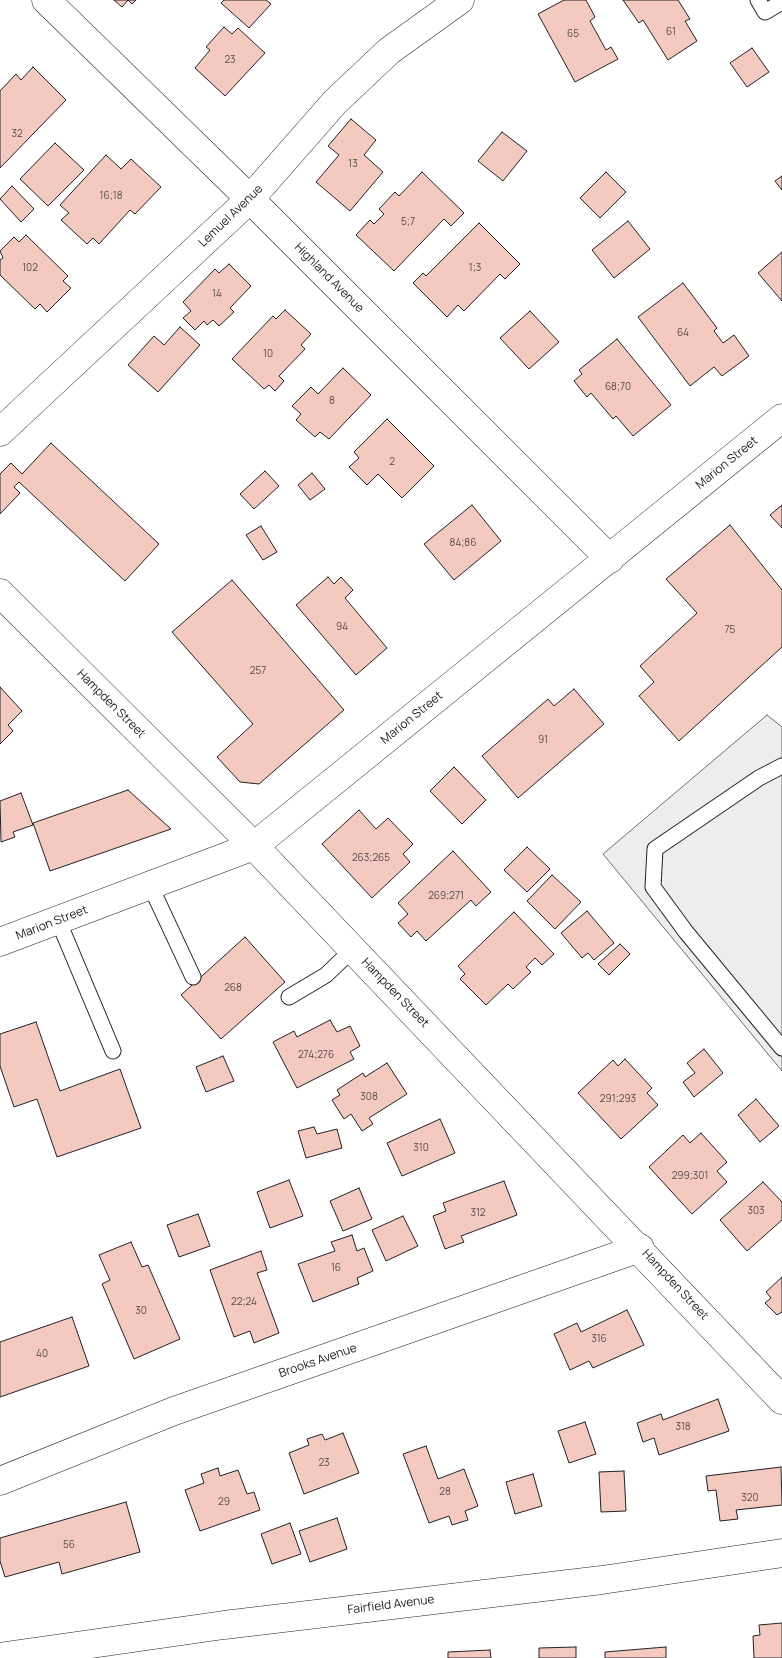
<!DOCTYPE html>
<html>
<head>
<meta charset="utf-8">
<style>
	body { margin:0 }
	canvas { display:block; background:#fff }
</style>
</head>
<body>
<canvas width="782" height="1658"></canvas>
<script>
const ctx = document.querySelector('canvas').getContext('2d');
ctx.lineJoin = 'round';
function paint(path, color) {
  ctx.fillStyle = color;
  ctx.fill(path, 'evenodd');
}
function poly(rows) {
  const path = new Path2D();
  for (const r of rows) {
    path.moveTo(r[0], r[1]);
    for (let i = 2; i < r.length; i += 2) path.lineTo(r[i], r[i + 1]);
  }
  return path;
}
function strokePath(path, color, width, dash) {
  ctx.strokeStyle = color;
  ctx.lineWidth = width;
  ctx.lineCap = dash ? 'butt' : 'round';
  ctx.setLineDash(dash || []);
  ctx.stroke(path);
}
function write(font, color, halo, rows, align = 'center') {
  ctx.font = font + ' Manrope,sans-serif';
  ctx.lineWidth = 4;
  ctx.setLineDash([]);
  ctx.textBaseline = 'middle';
  ctx.strokeStyle = halo;
  ctx.fillStyle = color;
  for (const [text, x, y, turn = 0] of rows) {
    ctx.save();
    ctx.translate(x, y);
    ctx.rotate((+turn || 0) * Math.PI / 180);
    ctx.textAlign = isNaN(turn) ? turn : align;
    if (halo) ctx.strokeText(text, 0, 0);
    ctx.fillText(text, 0, 0);
    ctx.restore();
  }
}
const parking = poly([
	[767,715,782,727,782,1071,603,854,767,715]
]);
paint(parking, '#ededed');
strokePath(parking, '#6f6f6f', 1);
const building = poly([
	[114,0,136,0,132,4,128,0,122,7,114,0],
	[224,0,266,0,271,4,249,28,221,3,224,0],
	[564,0,586,0,595,17,590,21,606,50,611,47,618,59,575,82,538,14,564,0],
	[623,0,678,0,690,19,685,21,697,41,668,60,643,20,639,23,623,0],
	[224,27,232,34,238,28,265,53,225,96,195,68,210,50,206,47,224,27],
	[752,48,769,72,747,87,730,63,752,48],
	[33,67,66,100,0,168,0,91,16,74,21,80,33,67],
	[351,119,376,140,364,155,383,172,350,211,316,182,339,155,328,146,351,119],
	[502,132,527,151,503,181,478,161,502,132],
	[55,143,84,170,48,206,20,179,55,143],
	[106,155,121,169,131,159,161,187,135,214,130,210,99,244,93,238,87,244,61,220,69,213,60,205,106,155],
	[422,172,464,213,451,226,444,219,394,271,356,235,370,220,374,224,384,214,379,209,395,192,399,196,422,172],
	[606,172,626,192,600,218,580,198,606,172],
	[782,176,782,190,775,181,782,176],
	[12,186,34,209,21,222,0,199,12,186],
	[628,221,650,249,614,278,592,250,628,221],
	[479,223,520,264,505,279,500,274,464,311,458,305,447,317,413,283,423,273,426,276,479,223],
	[26,235,68,276,63,281,71,288,47,312,40,304,35,309,0,275,0,260,3,258,0,251,14,237,19,242,26,235],
	[782,252,782,301,758,273,782,252],
	[229,264,251,286,230,308,234,312,219,326,213,320,207,325,204,321,195,330,183,318,191,311,183,302,215,269,219,273,229,264],
	[683,283,717,328,714,331,723,343,734,335,749,356,722,376,714,367,690,386,638,317,683,283],
	[285,310,311,334,301,345,305,349,279,376,284,381,275,391,269,385,264,389,232,359,273,316,276,319,285,310],
	[530,311,559,342,529,369,500,338,530,311],
	[180,327,200,345,158,392,128,365,154,336,164,345,180,327],
	[617,339,671,405,633,436,616,416,613,419,591,393,587,397,574,381,582,374,579,370,617,339],
	[343,368,371,395,329,439,320,432,315,437,296,420,301,414,292,406,311,387,318,394,343,368],
	[387,419,434,466,402,498,378,474,367,485,349,467,359,458,354,452,387,419],
	[51,443,159,544,125,581,19,482,14,487,20,493,0,514,0,474,11,463,22,474,51,443],
	[265,471,279,486,254,509,240,494,265,471],
	[312,473,325,489,310,500,298,485,312,473],
	[472,505,501,541,454,580,424,544,472,505],
	[782,505,782,528,770,515,782,505],
	[730,525,782,590,782,647,679,741,639,696,654,682,640,666,697,613,666,579,730,525],
	[261,526,277,552,263,560,246,535,261,526],
	[328,577,334,584,341,577,353,590,345,598,387,648,356,675,296,605,328,577],
	[232,580,344,710,259,784,240,782,217,757,253,724,172,632,232,580],
	[0,687,22,711,8,725,13,731,0,744,0,687],
	[574,689,604,724,518,798,482,756,548,699,554,706,574,689],
	[454,767,486,800,462,824,430,791,454,767],
	[128,790,171,829,50,871,33,823,128,790],
	[21,793,33,825,13,832,15,837,1,842,0,801,21,793],
	[359,810,376,829,388,818,413,844,403,854,410,862,372,898,322,844,359,810],
	[527,847,550,869,527,892,504,870,527,847],
	[453,851,491,892,476,906,471,900,426,941,417,931,411,937,398,923,408,914,398,903,453,851],
	[552,875,581,902,555,929,527,901,552,875],
	[587,911,614,943,594,960,588,953,582,958,561,933,587,911],
	[514,912,554,954,542,965,535,958,526,967,531,972,513,989,508,984,486,1005,460,979,465,974,458,966,514,912],
	[245,937,285,982,221,1039,181,995,245,937],
	[620,944,630,954,609,975,598,964,620,944],
	[330,1020,337,1032,350,1026,360,1046,350,1052,354,1059,297,1088,273,1042,294,1031,297,1037,330,1020],
	[36,1022,60,1091,120,1069,141,1128,57,1157,37,1099,14,1107,0,1066,0,1034,36,1022],
	[704,1049,723,1073,694,1097,683,1082,695,1073,687,1063,704,1049],
	[223,1056,234,1081,206,1092,196,1067,223,1056],
	[625,1059,652,1088,647,1093,658,1105,621,1139,578,1093,613,1060,618,1066,625,1059],
	[387,1063,407,1094,369,1118,373,1124,362,1131,351,1114,344,1119,332,1100,340,1095,337,1090,363,1073,365,1077,387,1063],
	[756,1099,779,1126,760,1142,738,1115,756,1099],
	[440,1119,455,1153,402,1176,387,1143,440,1119],
	[314,1127,317,1134,337,1129,342,1148,306,1158,298,1131,314,1127],
	[701,1133,727,1162,717,1171,727,1182,692,1214,649,1167,683,1135,690,1143,701,1133],
	[289,1180,303,1216,270,1228,257,1192,289,1180],
	[504,1181,517,1215,461,1236,464,1242,445,1249,433,1216,446,1211,443,1203,504,1181],
	[763,1182,782,1202,782,1220,747,1251,720,1220,763,1182],
	[359,1188,372,1219,343,1231,330,1201,359,1188],
	[198,1214,210,1246,179,1257,167,1225,198,1214],
	[403,1216,418,1246,386,1261,372,1230,403,1216],
	[352,1235,357,1251,364,1248,373,1271,357,1278,359,1284,313,1302,298,1264,335,1251,331,1242,352,1235],
	[131,1242,142,1267,148,1265,180,1339,134,1359,102,1284,110,1280,99,1255,131,1242],
	[261,1251,267,1270,257,1273,279,1333,254,1343,250,1331,234,1337,210,1270,261,1251],
	[782,1277,782,1312,777,1315,765,1303,771,1298,766,1292,782,1277],
	[627,1310,644,1345,593,1368,589,1361,570,1370,554,1334,577,1323,581,1332,627,1310],
	[72,1317,89,1366,0,1397,0,1342,72,1317],
	[718,1399,729,1431,659,1455,654,1438,643,1442,637,1423,661,1414,663,1420,718,1399],
	[585,1422,596,1454,569,1463,558,1431,585,1422],
	[343,1433,359,1473,304,1494,289,1453,309,1445,307,1439,322,1434,325,1440,343,1433],
	[426,1446,438,1479,464,1469,478,1506,465,1511,468,1520,452,1525,449,1516,429,1523,403,1454,426,1446],
	[781,1467,782,1505,736,1510,738,1519,720,1521,716,1490,708,1491,706,1476,781,1467],
	[218,1468,220,1476,238,1470,247,1494,254,1492,260,1510,200,1531,185,1490,204,1483,201,1474,218,1468],
	[624,1471,626,1511,601,1512,599,1472,624,1471],
	[533,1474,542,1506,515,1514,506,1482,533,1474],
	[126,1502,140,1552,62,1574,59,1562,5,1577,0,1561,0,1538,126,1502],
	[337,1518,347,1549,310,1562,299,1531,337,1518],
	[290,1523,301,1554,272,1564,261,1534,290,1523],
	[782,1623,782,1658,754,1658,753,1636,760,1635,759,1625,782,1623],
	[576,1647,576,1658,539,1658,539,1648,576,1647],
	[666,1647,666,1658,605,1658,605,1652,666,1647],
	[490,1650,491,1658,448,1658,448,1652,490,1650]
]);
paint(building, '#f3c9c0');
strokePath(building, '#222', 1);
const lane = poly([
	[758,0,765,12,782,2],
	[782,766,759,778,655,849,653,887,686,932,782,1048],
	[150,885,193,977],
	[58,920,113,1051],
	[289,997,326,975,353,949]
]);
const street = poly([
	[46,0,250,199,610,559],
	[0,432,250,199,335,102,389,51,460,0],
	[0,942,254,846,782,418],
	[0,1481,174,1411,640,1248],
	[0,1657,224,1625,602,1580,782,1553]
]);
const secondary = poly([
	[0,593,254,846,782,1400]
]);
strokePath(lane, '#222', 17);
strokePath(street, '#222', 29);
strokePath(secondary, '#222', 29);
strokePath(lane, '#fff', 15);
strokePath(street, '#fff', 28);
strokePath(secondary, '#fff', 28);
write('10px', '#564c4a', null, [
	["61",671,32],
	["65",573,34],
	["23",230,60],
	["32",17,134],
	["13",353,164],
	["16;18",111,196],
	["5;7",408,222],
	["102",30,268],
	["1;3",475,268],
	["14",217,294],
	["64",683,333],
	["10",268,354],
	["68;70",618,387],
	["8",332,401],
	["2",392,462],
	["84;86",463,543],
	["94",342,627],
	["75",730,630],
	["257",258,671],
	["91",543,740],
	["263;265",371,858],
	["269;271",446,896],
	["268",233,988],
	["274;276",316,1055],
	["308",369,1097],
	["291;293",618,1099],
	["310",421,1148],
	["299;301",690,1176],
	["303",756,1211],
	["312",478,1213],
	["16",336,1268],
	["22;24",244,1302],
	["30",141,1311],
	["316",599,1339],
	["40",42,1354],
	["318",683,1427],
	["23",324,1463],
	["28",445,1492],
	["320",750,1498],
	["29",224,1502],
	["56",69,1545]
]);
write('12px', '#222', '#fff', [
	["Lemuel Avenue",231,216,-44],
	["Highland Avenue",329,278,45],
	["Marion Street",727,463,-39],
	["Hampden Street",111,704,45],
	["Marion Street",412,718,-39],
	["Marion Street",52,923,-21],
	["Hampden Street",395,993,46],
	["Hampden Street",675,1285,47],
	["Brooks Avenue",318,1361,-19],
	["Fairfield Avenue",391,1605,-7]
]);
</script>
</body>
</html>
